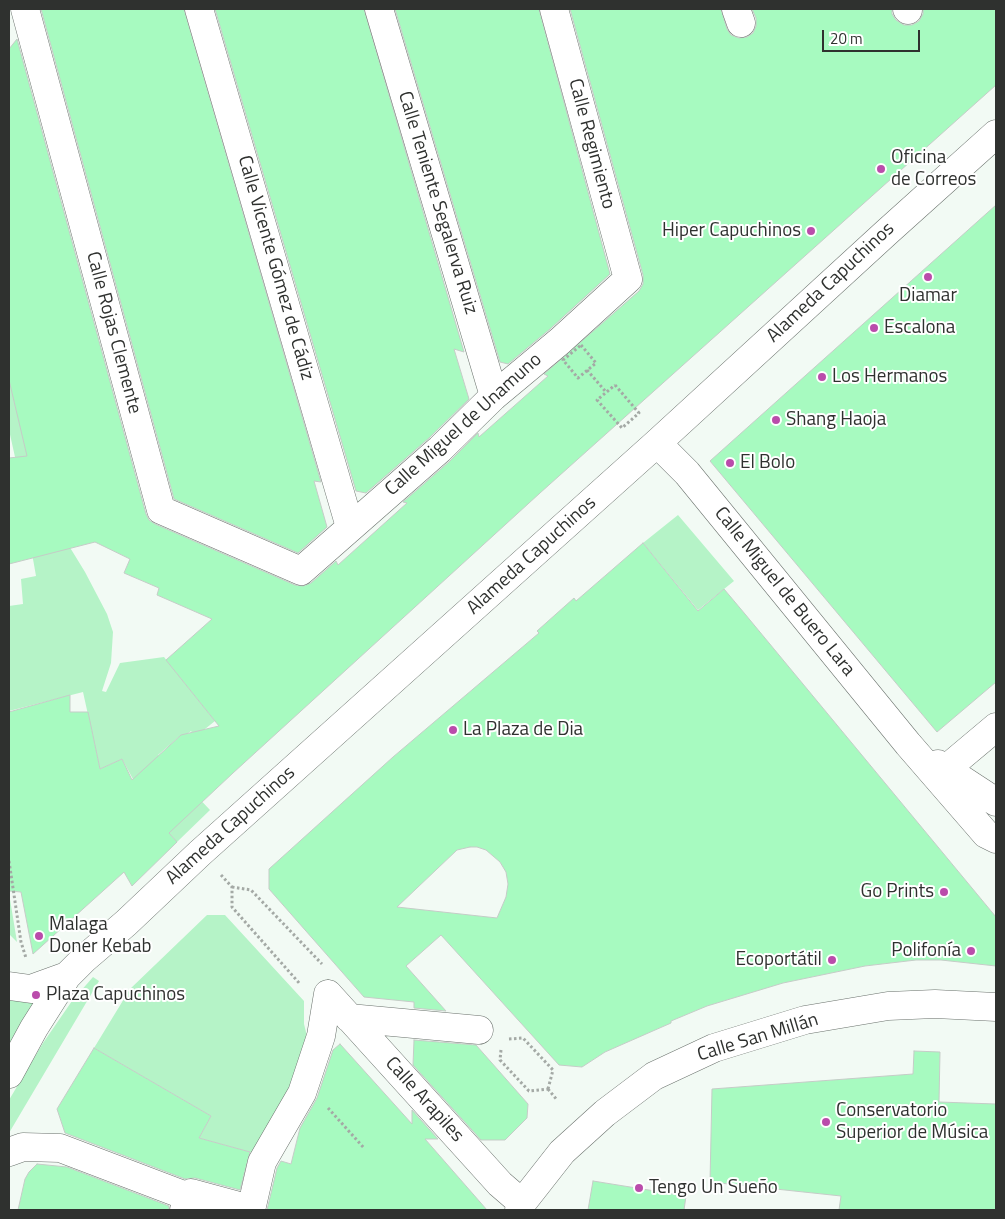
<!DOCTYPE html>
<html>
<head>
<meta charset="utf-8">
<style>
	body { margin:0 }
	#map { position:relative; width:1005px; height:1219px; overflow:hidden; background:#f2faf4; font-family:"Titillium Web",sans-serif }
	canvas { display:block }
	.frame { position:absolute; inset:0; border:10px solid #2f312f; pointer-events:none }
	.scale { position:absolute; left:822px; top:30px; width:98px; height:22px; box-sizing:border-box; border:2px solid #2f312f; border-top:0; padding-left:6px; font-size:15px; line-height:18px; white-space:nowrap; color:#2f312f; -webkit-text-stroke:4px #fff; paint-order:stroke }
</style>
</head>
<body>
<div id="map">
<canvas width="1005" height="1219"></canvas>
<div class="frame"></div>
<div class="scale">20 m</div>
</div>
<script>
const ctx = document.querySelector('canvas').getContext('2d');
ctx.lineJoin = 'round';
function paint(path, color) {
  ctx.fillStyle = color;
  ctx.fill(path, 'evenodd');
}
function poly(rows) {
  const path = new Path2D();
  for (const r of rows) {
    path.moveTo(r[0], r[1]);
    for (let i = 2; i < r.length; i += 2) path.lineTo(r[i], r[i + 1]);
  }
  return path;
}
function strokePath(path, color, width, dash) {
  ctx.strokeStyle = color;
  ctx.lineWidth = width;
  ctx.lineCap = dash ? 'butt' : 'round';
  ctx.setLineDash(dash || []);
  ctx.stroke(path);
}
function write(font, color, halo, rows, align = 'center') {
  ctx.font = font + ' "Titillium Web",sans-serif';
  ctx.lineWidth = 4;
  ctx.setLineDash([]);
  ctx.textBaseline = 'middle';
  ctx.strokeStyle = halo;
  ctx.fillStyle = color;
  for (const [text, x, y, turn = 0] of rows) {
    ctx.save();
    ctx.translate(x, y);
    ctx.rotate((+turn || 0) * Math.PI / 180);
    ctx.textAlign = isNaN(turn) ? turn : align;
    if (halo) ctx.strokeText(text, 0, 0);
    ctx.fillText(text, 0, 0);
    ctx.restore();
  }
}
paint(poly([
	[9,374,16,409,66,541,85,572,107,614,113,632,111,663,102,691,106,692,120,663,164,657,215,721,195,737,191,731,186,735,181,735,158,755,210,810,177,842,152,814,122,759,100,769,83,692,9,711,9,606,23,604,21,579,36,576,15,457,9,430],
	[678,515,734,581,698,610,643,543],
	[9,893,17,942,9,934],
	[207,915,225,915,304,1001,304,1024,308,1040,296,1090,253,1153,199,1138,211,1116,94,1048,130,989],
	[93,977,99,981,9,1133,9,1100,43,1043,72,1001],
	[9,998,40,998,9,1047]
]), '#b5f3c7');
const building = poly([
	[41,9,184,9,321,482,314,481,327,527,298,553,174,499,41,9],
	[215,9,364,9,464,352,454,349,469,399,429,438,366,493,356,491,215,9],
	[395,9,539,9,610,274,550,329,508,364,500,362,395,9],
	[570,9,721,9,727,29,731,35,739,38,747,37,753,33,756,26,756,18,752,9,892,9,892,14,896,20,904,25,912,25,919,21,923,14,923,9,996,9,996,85,540,493,233,773,169,833,177,842,132,886,124,872,33,954,21,892,9,891,9,712,70,695,70,712,88,712,100,769,122,759,132,780,181,735,219,726,166,660,212,619,157,595,159,588,124,573,130,559,95,542,9,564,9,458,27,456,9,380,9,49,17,39,146,514,149,520,155,524,295,585,303,586,311,583,336,561,338,565,407,503,403,502,450,461,478,433,479,437,548,376,544,374,639,291,643,284,643,275,570,9],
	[996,205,996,682,937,732,710,461,996,205],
	[643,543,698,611,724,589,745,614,996,917,996,966,941,960,916,960,865,966,783,983,707,1006,671,1021,671,1023,605,1052,582,1067,559,1065,441,935,406,966,446,1011,414,1008,414,1002,364,997,269,889,269,869,393,757,539,633,537,631,574,598,576,601,643,543],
	[470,847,477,847,486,850,500,862,506,872,508,884,506,897,497,918,397,907,457,850,470,847],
	[414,1040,476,1045,528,1104,527,1118,505,1140,481,1140,413,1065,414,1040],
	[340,1044,412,1124,412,1110,438,1139,425,1139,487,1210,267,1210,277,1168,281,1161,291,1164,300,1128,317,1098,333,1050,340,1044],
	[94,1048,211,1116,199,1138,250,1152,240,1190,195,1178,185,1179,65,1133,57,1109,94,1048],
	[914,1051,940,1052,939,1102,996,1104,996,1210,839,1210,841,1196,710,1182,712,1089,913,1074,914,1051],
	[37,1164,67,1167,169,1206,169,1210,18,1210,25,1179,29,1172,37,1164],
	[593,1181,686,1196,684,1210,588,1210,593,1181]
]);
paint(building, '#a7fac0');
strokePath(building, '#c5ccc7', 1);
const street = poly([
	[25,9,161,510,301,571,440,449,494,396,560,341,628,279,554,9],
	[199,9,350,527],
	[379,9,494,396],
	[736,9,741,23],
	[907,9,908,10],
	[946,769,996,727],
	[328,994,500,1184,522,1203],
	[349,1018,479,1030],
	[9,1152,23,1147,60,1148,181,1194],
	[184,1210,191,1193,239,1206,247,1210],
	[251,1210,262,1162,302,1093,321,1036,328,994],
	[519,1210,522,1203,562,1152,605,1113,654,1076,714,1048,805,1020,888,1006,935,1004,996,1007]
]);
const secondary = poly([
	[657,443,687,473,908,744,986,834,996,839],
	[938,764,996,802],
	[9,986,31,989,67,976],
	[9,1074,34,1028,67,976,84,959,126,923,200,853,657,443,887,232,996,134]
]);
strokePath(street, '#6b726d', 29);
strokePath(secondary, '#6b726d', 29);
strokePath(poly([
	[581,345,596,363,578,378,563,360,581,345],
	[587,370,606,392],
	[615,385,639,413,622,428,597,400,615,385],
	[9,861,21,942,26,958],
	[221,875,232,887,232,907,300,984],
	[232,887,251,890,322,964],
	[509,1039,523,1038,553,1070,548,1089],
	[501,1050,500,1060,529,1091,548,1089],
	[548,1089,557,1100],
	[328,1108,364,1148]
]), '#a4a9a5', 3, [2.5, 2.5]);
strokePath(street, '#fff', 28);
strokePath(secondary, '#fff', 28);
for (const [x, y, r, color] of [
	[881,169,5,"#ba4cab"],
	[811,231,5,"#ba4cab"],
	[928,277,5,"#ba4cab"],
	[874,328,5,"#ba4cab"],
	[822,377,5,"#ba4cab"],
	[776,420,5,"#ba4cab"],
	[730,463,5,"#ba4cab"],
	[453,730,5,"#ba4cab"],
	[944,892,5,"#ba4cab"],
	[39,936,5,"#ba4cab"],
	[971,951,5,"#ba4cab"],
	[832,960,5,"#ba4cab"],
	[36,995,5,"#ba4cab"],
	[826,1122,5,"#ba4cab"],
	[639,1188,5,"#ba4cab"]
]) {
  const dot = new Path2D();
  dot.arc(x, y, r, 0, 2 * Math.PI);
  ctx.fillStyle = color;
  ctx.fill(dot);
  strokePath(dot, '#fff', 2);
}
write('19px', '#2f312f', '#fff', [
	["Calle Regimiento",591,144,75],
	["Calle Teniente Segalerva Ruiz",437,203,73],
	["Calle Vicente Gómez de Cádiz",275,268,74],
	["Alameda Capuchinos",831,283,-43],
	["Calle Rojas Clemente",113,333,75],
	["Calle Miguel de Unamuno",464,425,-42],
	["Alameda Capuchinos",532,556,-42],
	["Calle Miguel de Buero Lara",784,592,51],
	["Alameda Capuchinos",231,826,-42],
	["Calle San Millán",758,1038,-17],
	["Calle Arapiles",424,1100,48]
]);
write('19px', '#2f312f', '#fff', [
	["Oficina",891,158],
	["de Correos",891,180],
	["Hiper Capuchinos",801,231,"right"],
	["Diamar",928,296,"center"],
	["Escalona",884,328],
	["Los Hermanos",832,377],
	["Shang Haoja",786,420],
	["El Bolo",740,463],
	["La Plaza de Dia",463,730],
	["Go Prints",934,892,"right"],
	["Malaga",49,925],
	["Doner Kebab",49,947],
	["Polifonía",961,951,"right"],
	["Ecoportátil",822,960,"right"],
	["Plaza Capuchinos",46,995],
	["Conservatorio",836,1111],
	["Superior de Música",836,1133],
	["Tengo Un Sueño",649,1188]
], 'left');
</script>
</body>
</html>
